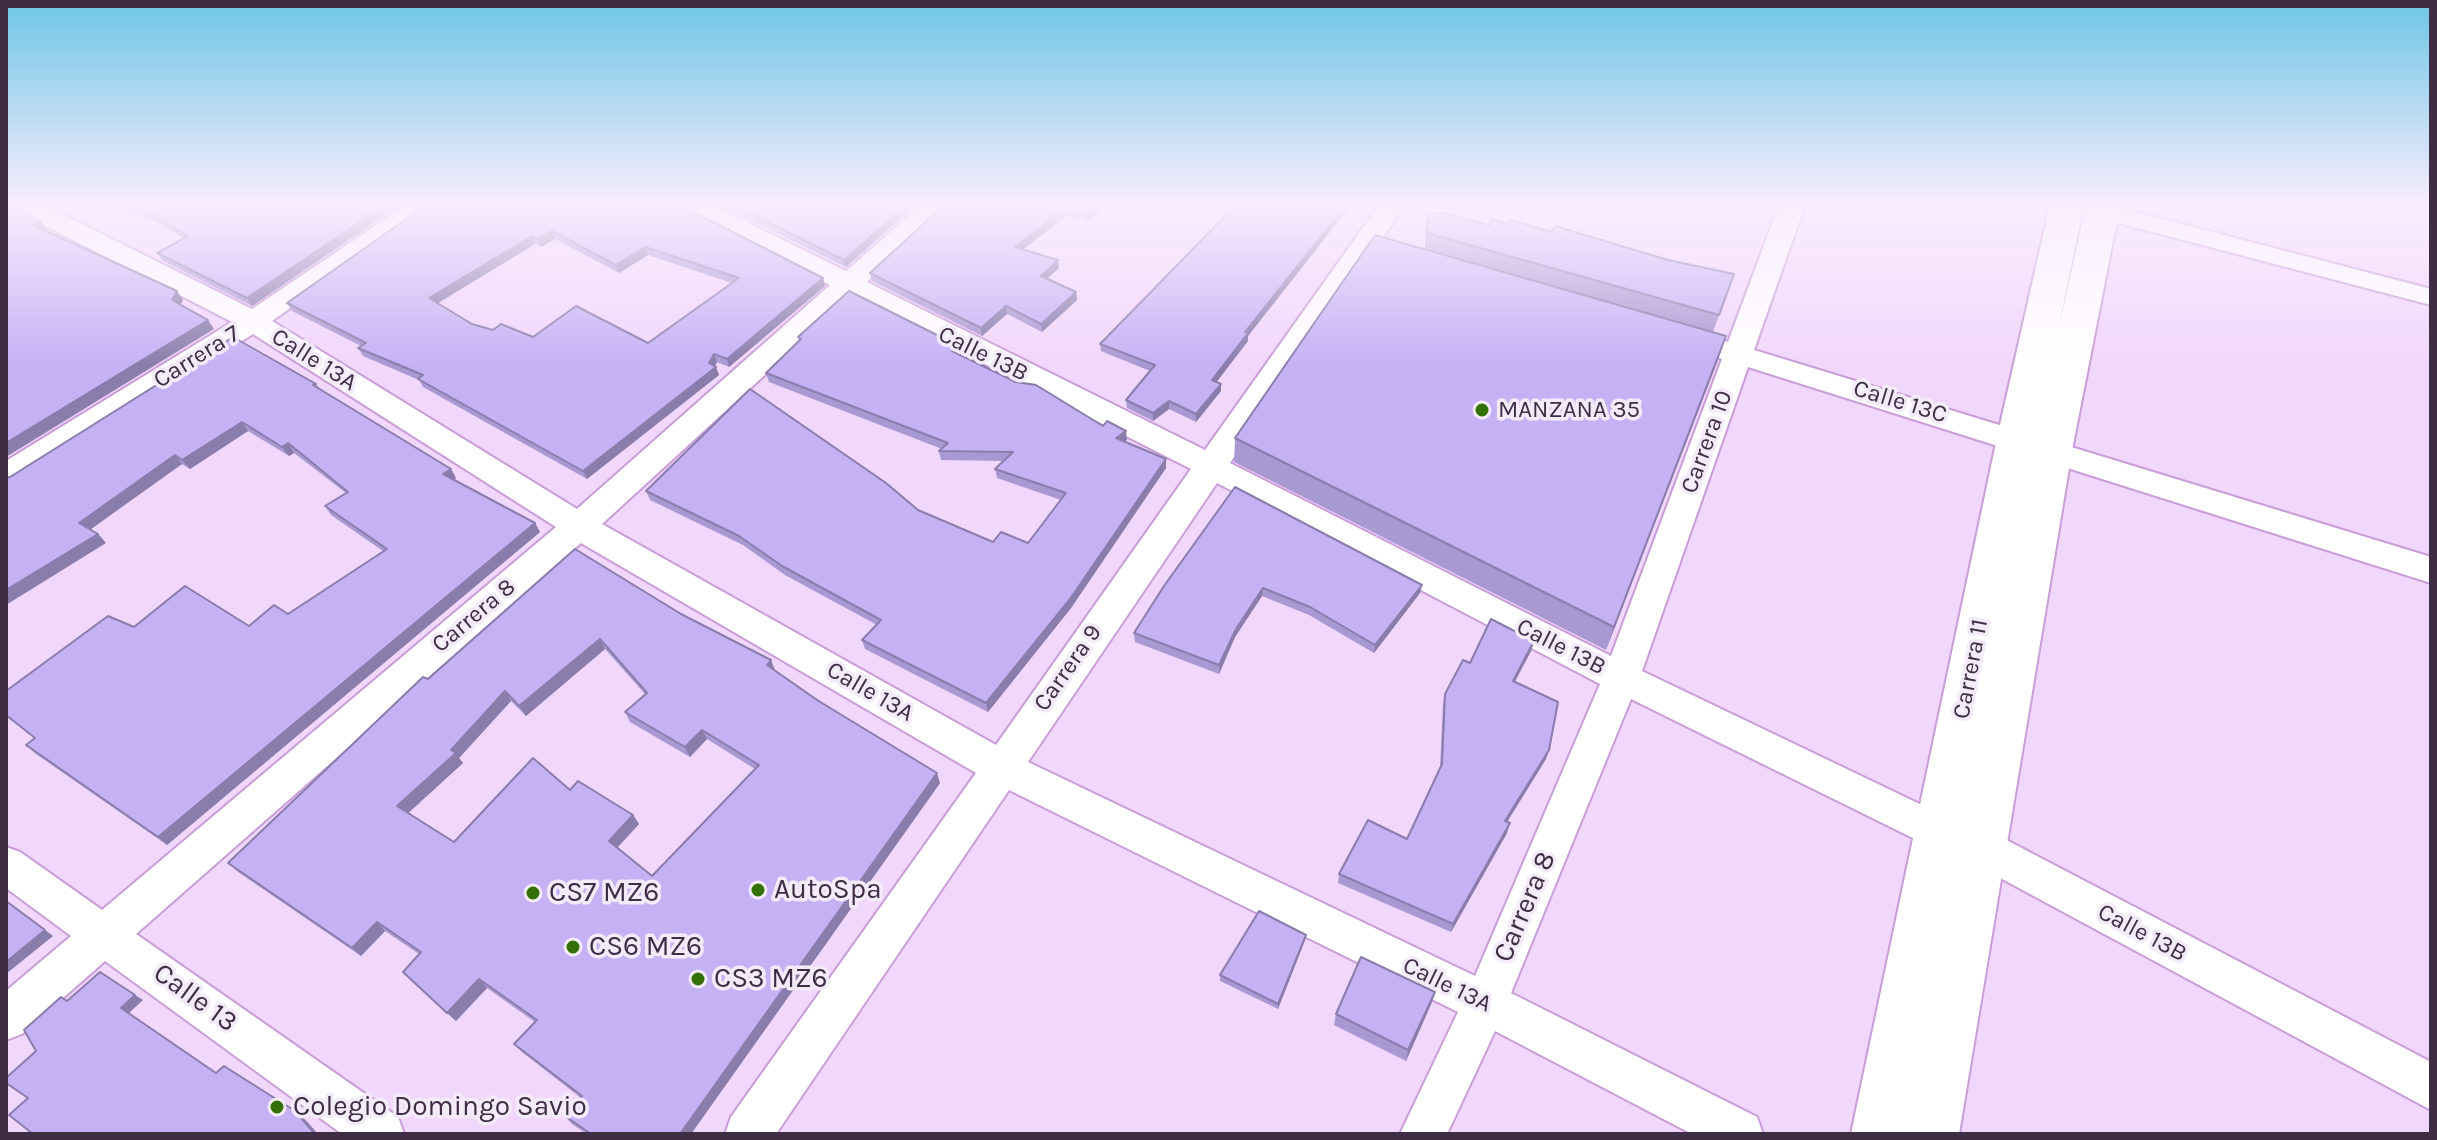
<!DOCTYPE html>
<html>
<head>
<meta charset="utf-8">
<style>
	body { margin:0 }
	#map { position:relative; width:2437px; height:1140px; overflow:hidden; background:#f2d7fc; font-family:Karla,sans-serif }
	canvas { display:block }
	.frame { position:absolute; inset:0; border:8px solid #3f2d45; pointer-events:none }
</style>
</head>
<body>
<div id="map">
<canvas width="2437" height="1140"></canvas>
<div class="frame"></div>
</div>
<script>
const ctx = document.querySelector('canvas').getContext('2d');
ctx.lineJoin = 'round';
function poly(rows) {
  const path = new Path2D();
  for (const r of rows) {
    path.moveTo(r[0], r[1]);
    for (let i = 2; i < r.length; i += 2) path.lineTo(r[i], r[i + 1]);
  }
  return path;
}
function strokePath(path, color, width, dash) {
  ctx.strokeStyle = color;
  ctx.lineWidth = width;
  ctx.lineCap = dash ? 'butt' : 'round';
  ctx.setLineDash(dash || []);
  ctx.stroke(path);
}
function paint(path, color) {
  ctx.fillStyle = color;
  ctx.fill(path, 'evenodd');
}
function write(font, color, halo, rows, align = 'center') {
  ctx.font = font + ' Karla,sans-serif';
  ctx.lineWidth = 7;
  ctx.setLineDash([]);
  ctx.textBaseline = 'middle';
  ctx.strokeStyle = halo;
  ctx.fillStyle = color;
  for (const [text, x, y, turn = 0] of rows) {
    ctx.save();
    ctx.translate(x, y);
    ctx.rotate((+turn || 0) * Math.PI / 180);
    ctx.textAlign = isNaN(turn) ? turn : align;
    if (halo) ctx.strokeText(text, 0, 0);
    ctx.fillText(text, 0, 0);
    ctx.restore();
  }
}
const minor = poly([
	[11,205,44,205,252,309,406,205,436,205,272,321,577,509,830,285,683,210,679,205,712,205,846,271,921,205,949,205,867,282,1205,450,1379,205,1405,205,1230,463,1611,656,1722,359,1669,342,1665,336,1669,330,1679,327,1728,342,1779,205,1805,205,1754,350,2431,557,2431,583,1748,367,1642,671,1951,819,1993,833,2431,1062,2431,1110,1965,859,1925,844,1631,699,1511,993,1757,1117,1763,1134,1692,1134,1495,1031,1447,1134,1400,1134,1458,1012,1009,790,776,1134,725,1134,731,1117,976,773,581,543,136,934,398,1117,404,1134,342,1134,105,961,22,1034,6,1040,6,991,71,936,6,888,6,847,20,852,102,910,556,527,253,334,17,484,6,487,6,461,232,322,15,210,11,205],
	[851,296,1191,469,996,745,602,524,851,296],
	[1217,483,1600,684,1475,976,1028,762,1217,483],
	[2065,205,2109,205,2431,289,2431,305,2069,210,2065,205]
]);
const major = poly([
	[2050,205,2084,205,2059,326,2086,205,2120,205,2072,450,1959,1134,1851,1134,1997,438,2050,205]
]);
strokePath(minor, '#c89dd8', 4);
strokePath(major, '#c89dd8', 4);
paint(minor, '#fff');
paint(major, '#fff');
paint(poly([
	[107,205,400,205,252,306,163,261,157,253,184,238,149,218],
	[426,205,823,278,825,286,729,367,717,362,715,366,719,375,587,479,423,387,419,380,363,356,358,348,361,346,292,311,287,303],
	[555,239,619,273,648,255,732,283,648,343,533,337,493,330,472,324,438,303,535,244,541,247],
	[719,205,916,205,846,267],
	[944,205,1107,205,1086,221,1068,215,1023,249,1059,268,1047,279,1076,292,1077,300,1042,332,1007,314,982,336,872,281,870,273],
	[1236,205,1351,205,1248,336,1248,341,1216,382,1221,391,1196,422,1169,409,1153,421,1127,408,1126,400,1150,371,1101,351,1100,344],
	[1428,213,1734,274,1713,332,1726,336,1606,650,1234,462,1235,438,1425,250,1425,231],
	[798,337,960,355,1127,440,1124,441,1166,468,1071,608,988,712,865,649,862,640,877,625,785,575,743,545,650,500,646,491,918,510,993,542,1028,543,1061,500,997,478,995,469,1004,461,941,460,939,451,942,449,769,382,766,373,799,340],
	[316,384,319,388,451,469,456,478,454,480,535,523,540,532,167,845,36,754,26,745,35,738,134,627,249,626,288,614,383,551,331,515,325,506,346,493,294,453,289,456,248,431,190,469,182,464,90,529,98,534,106,543,6,478],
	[575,549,775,670,940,783,691,1134,587,1134,572,1124,565,1116,581,1098,522,1052,514,1044,535,1022,487,988,456,1021,403,972,419,954,385,931,361,956,238,872,228,863,428,679],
	[605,649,645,694,625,712,630,722,690,757,707,739,755,769,652,876,617,848,639,824,633,815,570,790,454,842,408,813,463,763,459,758,511,701,526,716],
	[1422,585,1420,593,1374,653,1309,615,1262,596,1235,637,1219,674,1135,642,1134,633,1164,586],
	[1534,641,1531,651,1515,682,1546,759,1507,822,1507,833,1451,932,1338,883,1339,874,1407,839,1440,768,1443,704,1445,694,1470,663],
	[1305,940,1278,1009,1220,981,1220,975],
	[1435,992,1432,1002,1406,1061,1334,1025,1336,1014]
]), '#a999d3');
paint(poly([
	[76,205,92,205,80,212],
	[385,205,400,205,252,306,247,298],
	[906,205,916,205,846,267,844,260],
	[1096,205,1107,205,1086,221,1085,213],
	[1346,205,1351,205,1248,336,1248,341,1212,388,1212,380,1245,332],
	[1067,207,1068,215,1016,255,1015,247],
	[40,221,47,230,40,234,33,225],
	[552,231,555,239,541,247,538,239],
	[532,236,535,244,433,306,429,298],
	[645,247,648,255,619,273,616,265],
	[1058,260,1059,268,1041,283,1041,276],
	[823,278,825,286,729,367,727,359],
	[177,291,183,300,179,309,172,300],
	[1076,292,1077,300,1042,332,1041,324],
	[1006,306,1007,314,982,336,981,328],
	[208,320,214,329,6,457,6,443],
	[1726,336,1718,360,1606,650,1614,627],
	[959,346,960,355,952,351],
	[714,354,717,362,713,370,716,367,719,375,587,479,583,471,709,363],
	[1221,384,1221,391,1196,422,1196,414],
	[1169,401,1169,409,1153,421,1153,413],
	[242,422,248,431,190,469,182,460],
	[1126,431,1127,440,1116,447,1116,438],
	[288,443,294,453,289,456,282,447],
	[175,455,182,464,87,532,79,523],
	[1166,459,1166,468,1071,608,988,712,986,703],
	[451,469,456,478,449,483,443,474],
	[535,523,540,532,167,845,158,837],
	[98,534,106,543,6,605,6,590],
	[1422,585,1420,593,1374,653,1375,645],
	[1263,588,1262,596,1235,637,1219,674,1219,665,1236,629],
	[600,639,605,649,526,716,519,706],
	[1534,641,1531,651,1510,690,1513,681],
	[771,660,775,670,767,665],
	[505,691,511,701,459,758,463,763,405,816,397,806],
	[702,730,707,739,690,757,685,747],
	[1549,750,1546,759,1502,830,1505,821],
	[937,773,940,783,691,1134,680,1134],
	[633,815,639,824,615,850,609,841],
	[1510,823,1507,833,1451,932,1453,924],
	[6,900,53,936,6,974],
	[377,922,385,931,361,956,352,948],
	[1306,935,1305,940,1278,1009,1278,1004],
	[479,979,487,988,456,1021,447,1013],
	[1435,992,1432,1002,1406,1061,1408,1050],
	[135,995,143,1000,129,1013,121,1008],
	[295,1111,302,1116,318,1134,315,1134]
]), '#8a7dac');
const building = poly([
	[6,205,12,205,40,221,33,225,177,291,172,300,208,320,6,443,6,205],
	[127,205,385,205,247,298,157,253,188,236,144,210,127,205],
	[426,205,680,205,823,278,727,359,714,354,709,363,716,367,583,471,418,379,423,375,358,348,366,343,287,303,426,205],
	[552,231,616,265,645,247,739,278,648,343,576,306,533,337,501,324,493,330,472,324,429,298,532,236,538,239,552,231],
	[733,205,906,205,844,260,733,205],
	[944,205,1096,205,1085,213,1067,207,1015,247,1058,260,1041,276,1076,292,1041,324,1006,306,981,328,870,273,944,205],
	[1236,205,1346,205,1245,332,1248,333,1212,380,1221,384,1196,414,1169,401,1153,413,1126,400,1155,365,1100,344,1236,205],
	[1428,213,1445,213,1489,225,1492,219,1508,224,1510,220,1552,232,1555,226,1668,260,1734,274,1719,315,1427,233,1428,213],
	[1375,235,1726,336,1614,627,1235,438,1375,235],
	[849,291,959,346,952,351,1016,382,1036,385,1103,426,1107,421,1126,431,1116,438,1166,459,1070,599,986,703,862,640,881,620,782,566,739,536,646,491,750,389,886,483,918,510,993,542,1001,532,1028,543,1066,493,995,469,1013,452,939,451,948,443,766,373,801,339,798,337,849,291],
	[233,337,316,384,313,385,451,469,443,474,535,523,158,837,26,745,35,738,6,715,6,691,108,616,134,627,185,586,249,626,274,605,288,614,387,549,325,506,348,492,288,443,282,447,242,422,182,460,175,455,79,523,98,534,6,590,6,478,10,477,233,337],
	[1235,487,1422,585,1375,645,1310,607,1263,588,1236,629,1219,665,1134,633,1164,586,1235,487],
	[575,549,681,614,771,660,767,665,817,700,937,773,680,1134,591,1134,565,1116,582,1096,514,1044,537,1020,479,979,447,1013,403,972,421,952,377,922,352,948,228,863,423,677,428,679,575,549],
	[600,639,647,693,625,712,685,747,702,730,759,765,652,876,609,841,633,815,578,781,570,790,533,758,454,842,397,806,456,753,451,750,505,691,519,706,600,639],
	[1491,619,1534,641,1513,681,1558,702,1549,750,1505,821,1510,823,1453,924,1339,874,1368,820,1407,839,1442,764,1445,694,1463,660,1470,663,1491,619],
	[6,901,45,930,6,962,6,901],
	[1259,911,1306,935,1278,1004,1220,975,1259,911],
	[1361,957,1435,992,1408,1050,1336,1014,1361,957],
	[100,972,135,995,121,1008,216,1073,224,1066,295,1111,315,1134,33,1134,9,1115,28,1098,6,1083,6,1078,36,1051,24,1030,61,997,67,1001,100,972]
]);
paint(building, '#c5b2f5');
strokePath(building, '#8a7dac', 2);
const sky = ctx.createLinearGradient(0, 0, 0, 365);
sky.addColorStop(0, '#6dc6e6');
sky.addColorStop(0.56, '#f9edfe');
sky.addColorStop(1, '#f9edfe00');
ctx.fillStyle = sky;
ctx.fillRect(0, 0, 2437, 365);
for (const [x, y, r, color] of [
	[1482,410,8,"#327004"],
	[758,890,8,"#327004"],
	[533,893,8,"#327004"],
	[573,947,8,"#327004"],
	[698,979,8,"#327004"],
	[277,1107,8,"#327004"]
]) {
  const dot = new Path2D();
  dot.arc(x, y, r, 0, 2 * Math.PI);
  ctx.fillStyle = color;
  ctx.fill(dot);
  strokePath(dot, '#f4ebf8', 3);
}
write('24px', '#3f2d45', '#f4ebf8', [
	["Calle 13B",983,354,26],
	["Carrera 7",197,357,-32],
	["Calle 13A",314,360,32],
	["Calle 13C",1900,402,17],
	["Carrera 10",1707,442,-70],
	["Carrera 8",474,616,-40],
	["Calle 13B",1561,647,27],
	["Carrera 9",1068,668,-55],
	["Carrera 11",1971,669,-79],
	["Calle 13A",870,692,30],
	["Calle 13B",2142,933,28],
	["Calle 13A",1447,985,26]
]);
write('24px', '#3f2d45', '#f4ebf8', [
	["MANZANA 35",1498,410]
], 'left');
write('28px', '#3f2d45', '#f4ebf8', [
	["AutoSpa",774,890],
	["CS7 MZ6",549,893],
	["CS6 MZ6",589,947],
	["CS3 MZ6",714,979],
	["Colegio Domingo Savio",293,1107]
], 'left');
write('28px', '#3f2d45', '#f4ebf8', [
	["Carrera 8",1525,907,-67],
	["Calle 13",195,998,36]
]);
</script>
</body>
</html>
